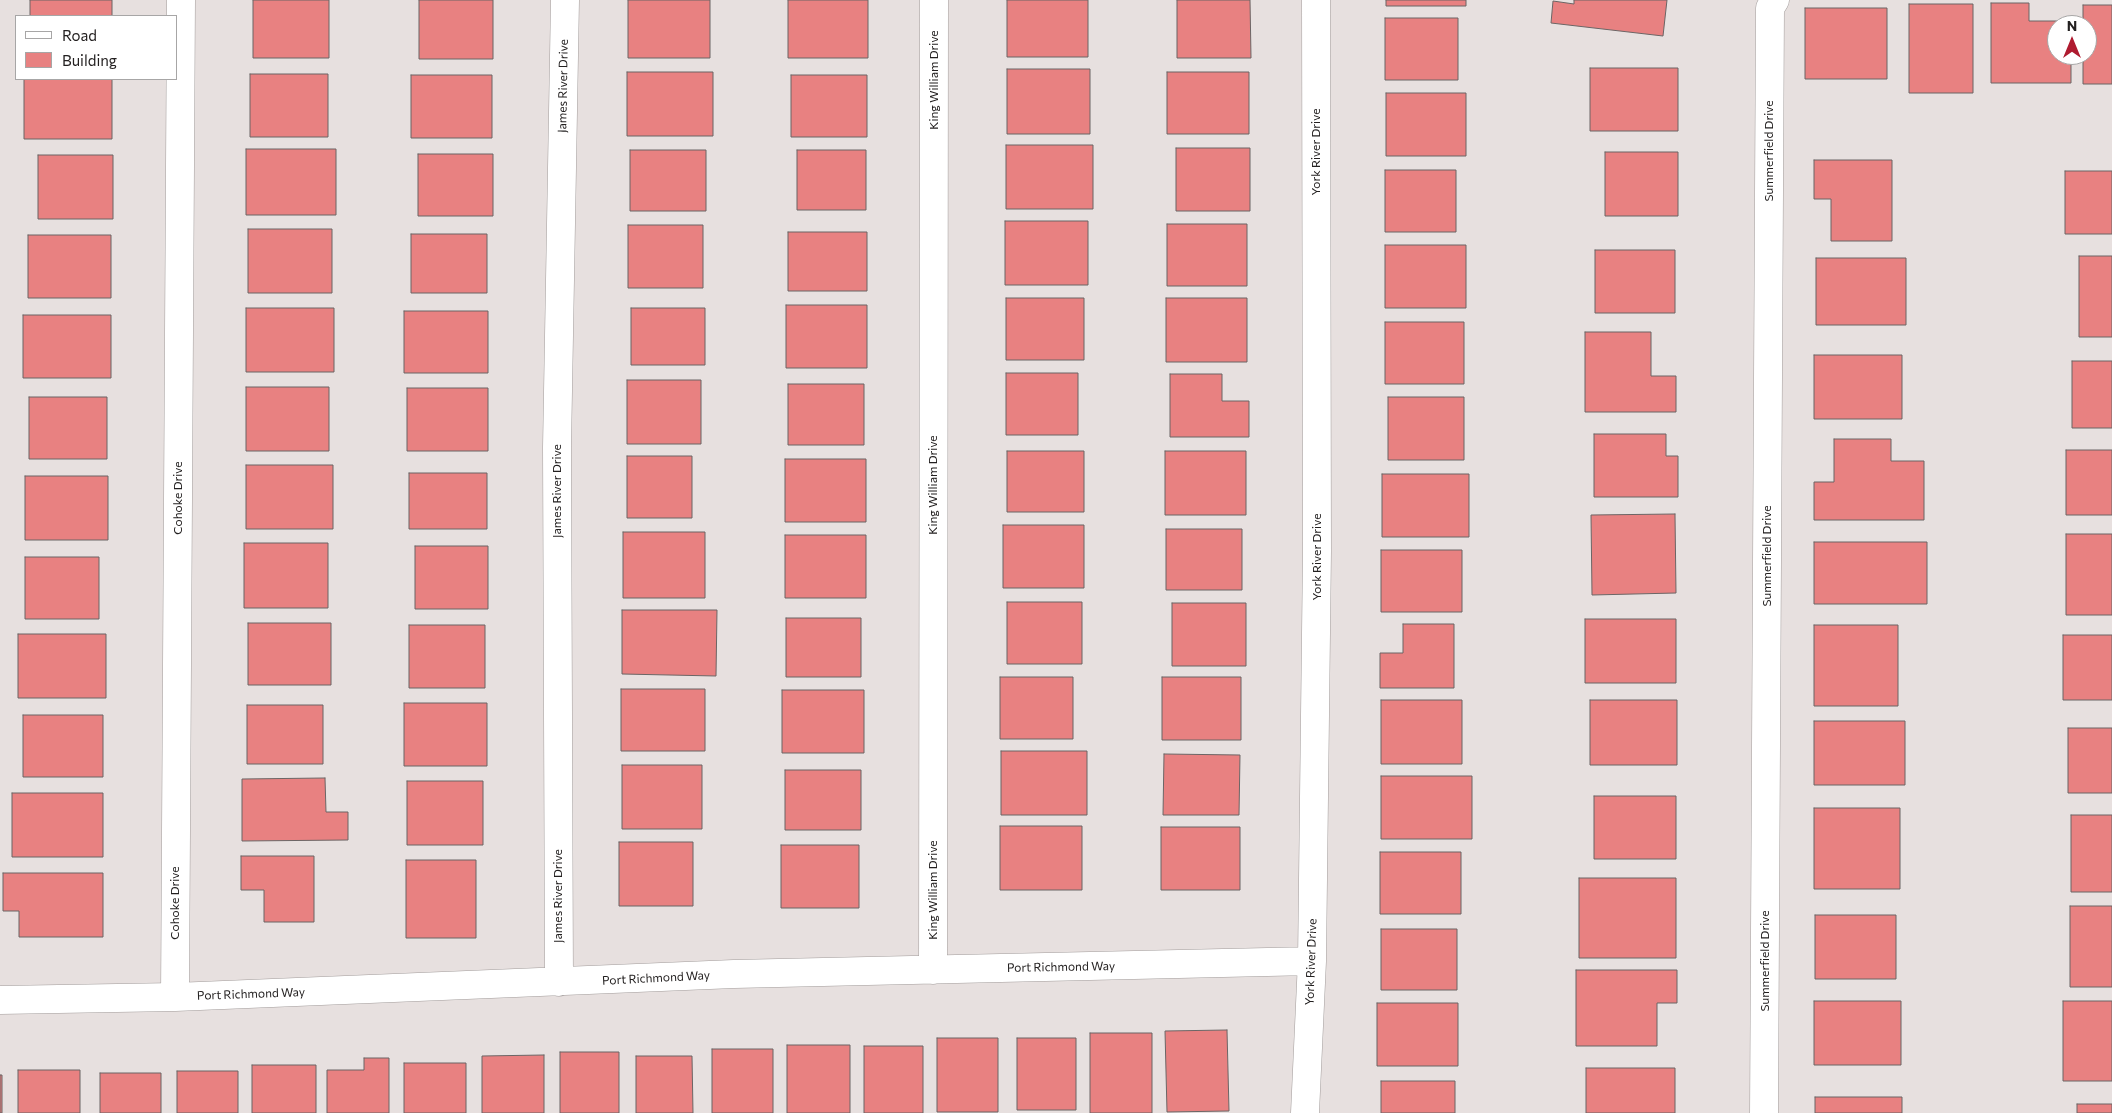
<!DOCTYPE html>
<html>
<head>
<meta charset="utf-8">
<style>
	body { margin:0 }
	#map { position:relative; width:2112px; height:1113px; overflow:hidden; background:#e7e0df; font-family:Commissioner,sans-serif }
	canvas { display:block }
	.legend { position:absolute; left:15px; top:15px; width:162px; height:65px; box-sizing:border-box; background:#fff; border:1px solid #a7a6a6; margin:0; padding:6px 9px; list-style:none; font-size:15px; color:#232020 }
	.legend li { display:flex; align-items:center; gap:10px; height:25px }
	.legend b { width:25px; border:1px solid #a7a6a6 }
	.north { position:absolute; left:2047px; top:15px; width:50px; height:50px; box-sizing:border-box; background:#fff; border:1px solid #a7a6a6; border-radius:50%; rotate:0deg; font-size:14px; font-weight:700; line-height:20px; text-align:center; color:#232020 }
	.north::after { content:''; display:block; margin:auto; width:18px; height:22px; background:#af1b30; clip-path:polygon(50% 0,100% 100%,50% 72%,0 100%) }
</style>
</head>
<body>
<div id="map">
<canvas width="2112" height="1113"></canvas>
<ul class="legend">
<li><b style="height:6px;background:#fff"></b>Road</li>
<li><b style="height:14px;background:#e88181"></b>Building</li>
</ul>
<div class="north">N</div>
</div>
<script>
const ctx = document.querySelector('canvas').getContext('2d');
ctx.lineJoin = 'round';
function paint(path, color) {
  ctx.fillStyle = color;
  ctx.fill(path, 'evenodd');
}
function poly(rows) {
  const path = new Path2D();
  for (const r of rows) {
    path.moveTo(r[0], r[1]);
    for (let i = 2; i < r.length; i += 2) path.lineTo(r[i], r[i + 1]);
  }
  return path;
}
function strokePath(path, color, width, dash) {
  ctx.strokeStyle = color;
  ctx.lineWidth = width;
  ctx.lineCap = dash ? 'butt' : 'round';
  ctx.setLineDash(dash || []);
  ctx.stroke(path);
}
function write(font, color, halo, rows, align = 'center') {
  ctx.font = font + ' Commissioner,sans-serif';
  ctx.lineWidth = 4;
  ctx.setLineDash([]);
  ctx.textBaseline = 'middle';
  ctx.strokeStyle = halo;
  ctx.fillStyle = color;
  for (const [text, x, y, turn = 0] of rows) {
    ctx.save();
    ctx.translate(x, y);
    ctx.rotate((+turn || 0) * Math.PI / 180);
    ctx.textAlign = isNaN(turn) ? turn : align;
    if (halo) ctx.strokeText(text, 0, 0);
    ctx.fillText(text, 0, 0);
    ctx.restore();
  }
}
const building = poly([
	[30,0,112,0,112,16,30,16,30,0],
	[253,0,329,0,329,58,253,58,253,0],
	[419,0,493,0,493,59,419,59,419,0],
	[628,0,710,0,710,58,628,58,628,0],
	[788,0,868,0,868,58,788,58,788,0],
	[1007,0,1088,0,1088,57,1007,57,1007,0],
	[1177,0,1250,0,1251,58,1177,58,1177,0],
	[1386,0,1466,0,1466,6,1386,6,1386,0],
	[1574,0,1667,0,1663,36,1551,23,1553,1,1574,4,1574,0],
	[1991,3,2029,3,2029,21,2071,21,2071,25,2057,25,2057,55,2071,55,2071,83,1991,83,1991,3],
	[1909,4,1973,4,1973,93,1909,93,1909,4],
	[2083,5,2112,5,2112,84,2083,84,2083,55,2087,55,2087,25,2083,25,2083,5],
	[1805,8,1887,8,1887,79,1805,79,1805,8],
	[1385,18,1458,18,1458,80,1385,80,1385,18],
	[1590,68,1678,68,1678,131,1590,131,1590,68],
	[1007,69,1090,69,1090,134,1007,134,1007,69],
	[627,72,713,72,713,136,627,136,627,72],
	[1167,72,1249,72,1249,134,1167,134,1167,72],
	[250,74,328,74,328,137,250,137,250,74],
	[411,75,492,75,492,138,411,138,411,75],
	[791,75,867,75,867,137,791,137,791,75],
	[24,79,112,79,112,139,24,139,24,79],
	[1386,93,1466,93,1466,156,1386,156,1386,93],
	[1006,145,1093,145,1093,209,1006,209,1006,145],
	[1176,148,1250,148,1250,211,1176,211,1176,148],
	[246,149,336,149,336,215,246,215,246,149],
	[630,150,706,150,706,211,630,211,630,150],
	[797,150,866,150,866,210,797,210,797,150],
	[1605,152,1678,152,1678,216,1605,216,1605,152],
	[418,154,493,154,493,216,418,216,418,154],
	[38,155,113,155,113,219,38,219,38,155],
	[1814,160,1892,160,1892,241,1831,241,1831,199,1814,199,1814,160],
	[1385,170,1456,170,1456,232,1385,232,1385,170],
	[2065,171,2112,171,2112,234,2065,234,2065,171],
	[1005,221,1088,221,1088,285,1005,285,1005,221],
	[1167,224,1247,224,1247,286,1167,286,1167,224],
	[628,225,703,225,703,288,628,288,628,225],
	[248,229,332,229,332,293,248,293,248,229],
	[788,232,867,232,867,291,788,291,788,232],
	[411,234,487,234,487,293,411,293,411,234],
	[28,235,111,235,111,298,28,298,28,235],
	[1385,245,1466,245,1466,308,1385,308,1385,245],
	[1595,250,1675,250,1675,313,1595,313,1595,250],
	[2079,256,2112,256,2112,337,2079,337,2079,256],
	[1816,258,1906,258,1906,325,1816,325,1816,258],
	[1006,298,1084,298,1084,360,1006,360,1006,298],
	[1166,298,1247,298,1247,362,1166,362,1166,298],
	[786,305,867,305,867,368,786,368,786,305],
	[246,308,334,308,334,372,246,372,246,308],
	[631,308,705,308,705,365,631,365,631,308],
	[404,311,488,311,488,373,404,373,404,311],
	[23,315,111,315,111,378,23,378,23,315],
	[1385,322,1464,322,1464,384,1385,384,1385,322],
	[1585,332,1651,332,1651,376,1676,376,1676,412,1585,412,1585,332],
	[1814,355,1902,355,1902,419,1814,419,1814,355],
	[2072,361,2112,361,2112,428,2072,428,2072,361],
	[1006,373,1078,373,1078,435,1006,435,1006,373],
	[1170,374,1222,374,1222,401,1249,401,1249,437,1170,437,1170,374],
	[627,380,701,380,701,444,627,444,627,380],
	[788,384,864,384,864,445,788,445,788,384],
	[246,387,329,387,329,451,246,451,246,387],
	[407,388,488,388,488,451,407,451,407,388],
	[29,397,107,397,107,459,29,459,29,397],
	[1388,397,1464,397,1464,460,1388,460,1388,397],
	[1594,434,1666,434,1666,456,1678,456,1678,497,1594,497,1594,434],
	[1834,439,1891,439,1891,461,1924,461,1924,520,1814,520,1814,482,1834,482,1834,439],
	[2066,450,2112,450,2112,515,2066,515,2066,450],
	[1007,451,1084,451,1084,512,1007,512,1007,451],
	[1165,451,1246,451,1246,515,1165,515,1165,451],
	[627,456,692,456,692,518,627,518,627,456],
	[785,459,866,459,866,522,785,522,785,459],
	[246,465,333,465,333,529,246,529,246,465],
	[409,473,487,473,487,529,409,529,409,473],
	[1382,474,1469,474,1469,537,1382,537,1382,474],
	[25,476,108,476,108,540,25,540,25,476],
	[1675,514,1676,593,1592,595,1591,515,1675,514],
	[1003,525,1084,525,1084,588,1003,588,1003,525],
	[1166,529,1242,529,1242,590,1166,590,1166,529],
	[623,532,705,532,705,598,623,598,623,532],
	[2066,534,2112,534,2112,615,2066,615,2066,534],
	[785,535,866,535,866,598,785,598,785,535],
	[1814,542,1927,542,1927,604,1814,604,1814,542],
	[244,543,328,543,328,608,244,608,244,543],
	[415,546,488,546,488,609,415,609,415,546],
	[1381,550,1462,550,1462,612,1381,612,1381,550],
	[25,557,99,557,99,619,25,619,25,557],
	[1007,602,1082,602,1082,664,1007,664,1007,602],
	[1172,603,1246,603,1246,666,1172,666,1172,603],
	[622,610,717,610,716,676,622,674,622,610],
	[786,618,861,618,861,677,786,677,786,618],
	[1585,619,1676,619,1676,683,1585,683,1585,619],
	[248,623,331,623,331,685,248,685,248,623],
	[1403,624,1454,624,1454,688,1380,688,1380,653,1403,653,1403,624],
	[409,625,485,625,485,688,409,688,409,625],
	[1814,625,1898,625,1898,706,1814,706,1814,625],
	[18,634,106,634,106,698,18,698,18,634],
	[2063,635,2112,635,2112,700,2063,700,2063,635],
	[1000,677,1073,677,1073,739,1000,739,1000,677],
	[1162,677,1241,677,1241,740,1162,740,1162,677],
	[621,689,705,689,705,751,621,751,621,689],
	[782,690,864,690,864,753,782,753,782,690],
	[1381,700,1462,700,1462,764,1381,764,1381,700],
	[1590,700,1677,700,1677,765,1590,765,1590,700],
	[404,703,487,703,487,766,404,766,404,703],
	[247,705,323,705,323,764,247,764,247,705],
	[23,715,103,715,103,777,23,777,23,715],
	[1814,721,1905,721,1905,785,1814,785,1814,721],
	[2068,728,2112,728,2112,793,2068,793,2068,728],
	[1001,751,1087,751,1087,815,1001,815,1001,751],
	[1164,754,1240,755,1239,815,1163,815,1164,754],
	[622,765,702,765,702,829,622,829,622,765],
	[785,770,861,770,861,830,785,830,785,770],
	[1381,776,1472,776,1472,839,1381,839,1381,776],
	[325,778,326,812,348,812,348,840,242,841,242,779,325,778],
	[407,781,483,781,483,845,407,845,407,781],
	[12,793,103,793,103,857,12,857,12,793],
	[1594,796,1676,796,1676,859,1594,859,1594,796],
	[1814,808,1900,808,1900,889,1814,889,1814,808],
	[2071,815,2112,815,2112,892,2071,892,2071,815],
	[1000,826,1082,826,1082,890,1000,890,1000,826],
	[1161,827,1240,827,1240,890,1161,890,1161,827],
	[619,842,693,842,693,906,619,906,619,842],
	[781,845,859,845,859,908,781,908,781,845],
	[1380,852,1461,852,1461,914,1380,914,1380,852],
	[241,856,314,856,314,922,264,922,264,890,241,890,241,856],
	[406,860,476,860,476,938,406,938,406,860],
	[3,873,103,873,103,937,19,937,19,911,3,911,3,873],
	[1579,878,1676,878,1676,958,1579,958,1579,878],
	[2070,906,2112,906,2112,987,2070,987,2070,906],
	[1815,915,1896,915,1896,979,1815,979,1815,915],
	[1381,929,1457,929,1457,990,1381,990,1381,929],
	[1576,970,1677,970,1677,1003,1657,1003,1657,1046,1576,1046,1576,970],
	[1814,1001,1901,1001,1901,1065,1814,1065,1814,1001],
	[2063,1001,2112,1001,2112,1081,2063,1081,2063,1001],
	[1377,1003,1458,1003,1458,1066,1377,1066,1377,1003],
	[1227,1030,1229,1111,1167,1112,1165,1031,1227,1030],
	[1090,1033,1152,1033,1152,1113,1090,1113,1090,1033],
	[937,1038,998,1038,998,1112,937,1112,937,1038],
	[1017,1038,1076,1038,1076,1110,1017,1110,1017,1038],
	[787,1045,850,1045,850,1113,787,1113,787,1045],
	[864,1046,923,1046,923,1113,864,1113,864,1046],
	[712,1049,773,1049,773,1113,712,1113,712,1049],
	[560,1052,619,1052,619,1113,560,1113,560,1052],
	[544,1055,544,1113,482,1113,482,1056,544,1055],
	[636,1056,692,1056,693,1113,636,1113,636,1056],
	[364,1058,389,1058,389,1113,327,1113,327,1070,364,1070,364,1058],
	[404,1063,466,1063,466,1113,404,1113,404,1063],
	[252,1065,316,1065,316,1113,252,1113,252,1065],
	[1586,1068,1675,1068,1675,1113,1586,1113,1586,1068],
	[18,1070,80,1070,80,1113,18,1113,18,1070],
	[177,1071,238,1071,238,1113,177,1113,177,1071],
	[100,1073,161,1073,161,1113,100,1113,100,1073],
	[0,1075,2,1075,2,1113,0,1113,0,1075],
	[1381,1081,1455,1081,1455,1113,1381,1113,1381,1081],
	[1815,1097,1902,1097,1902,1113,1815,1113,1815,1097],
	[2077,1104,2112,1104,2112,1113,2077,1113,2077,1104]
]);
paint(building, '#e88181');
strokePath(building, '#6b6565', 1);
const minor = poly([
	[933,970,934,0],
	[559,982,557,447,565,0],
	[175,997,181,0],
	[0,1000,175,997,734,974,1312,961],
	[1305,1113,1312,961,1317,551,1316,0],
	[1764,1113,1770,8,1775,0]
]);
strokePath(minor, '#a29c9b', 29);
strokePath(minor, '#fff', 28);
write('12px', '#232020', '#fff', [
	["King William Drive",934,80,-90],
	["James River Drive",563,86,-89],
	["Summerfield Drive",1769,151,-90],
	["York River Drive",1316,152,-90],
	["King William Drive",933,485,-90],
	["James River Drive",557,491,-90],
	["Cohoke Drive",178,498,-90],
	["Summerfield Drive",1767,556,-90],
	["York River Drive",1317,557,-90],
	["King William Drive",933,890,-90],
	["James River Drive",558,896,-90],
	["Cohoke Drive",175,903,-90],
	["Summerfield Drive",1765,961,-90],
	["York River Drive",1311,962,-88],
	["Port Richmond Way",1061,967,-1],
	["Port Richmond Way",656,978,-3],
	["Port Richmond Way",251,994,-2]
]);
</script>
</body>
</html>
